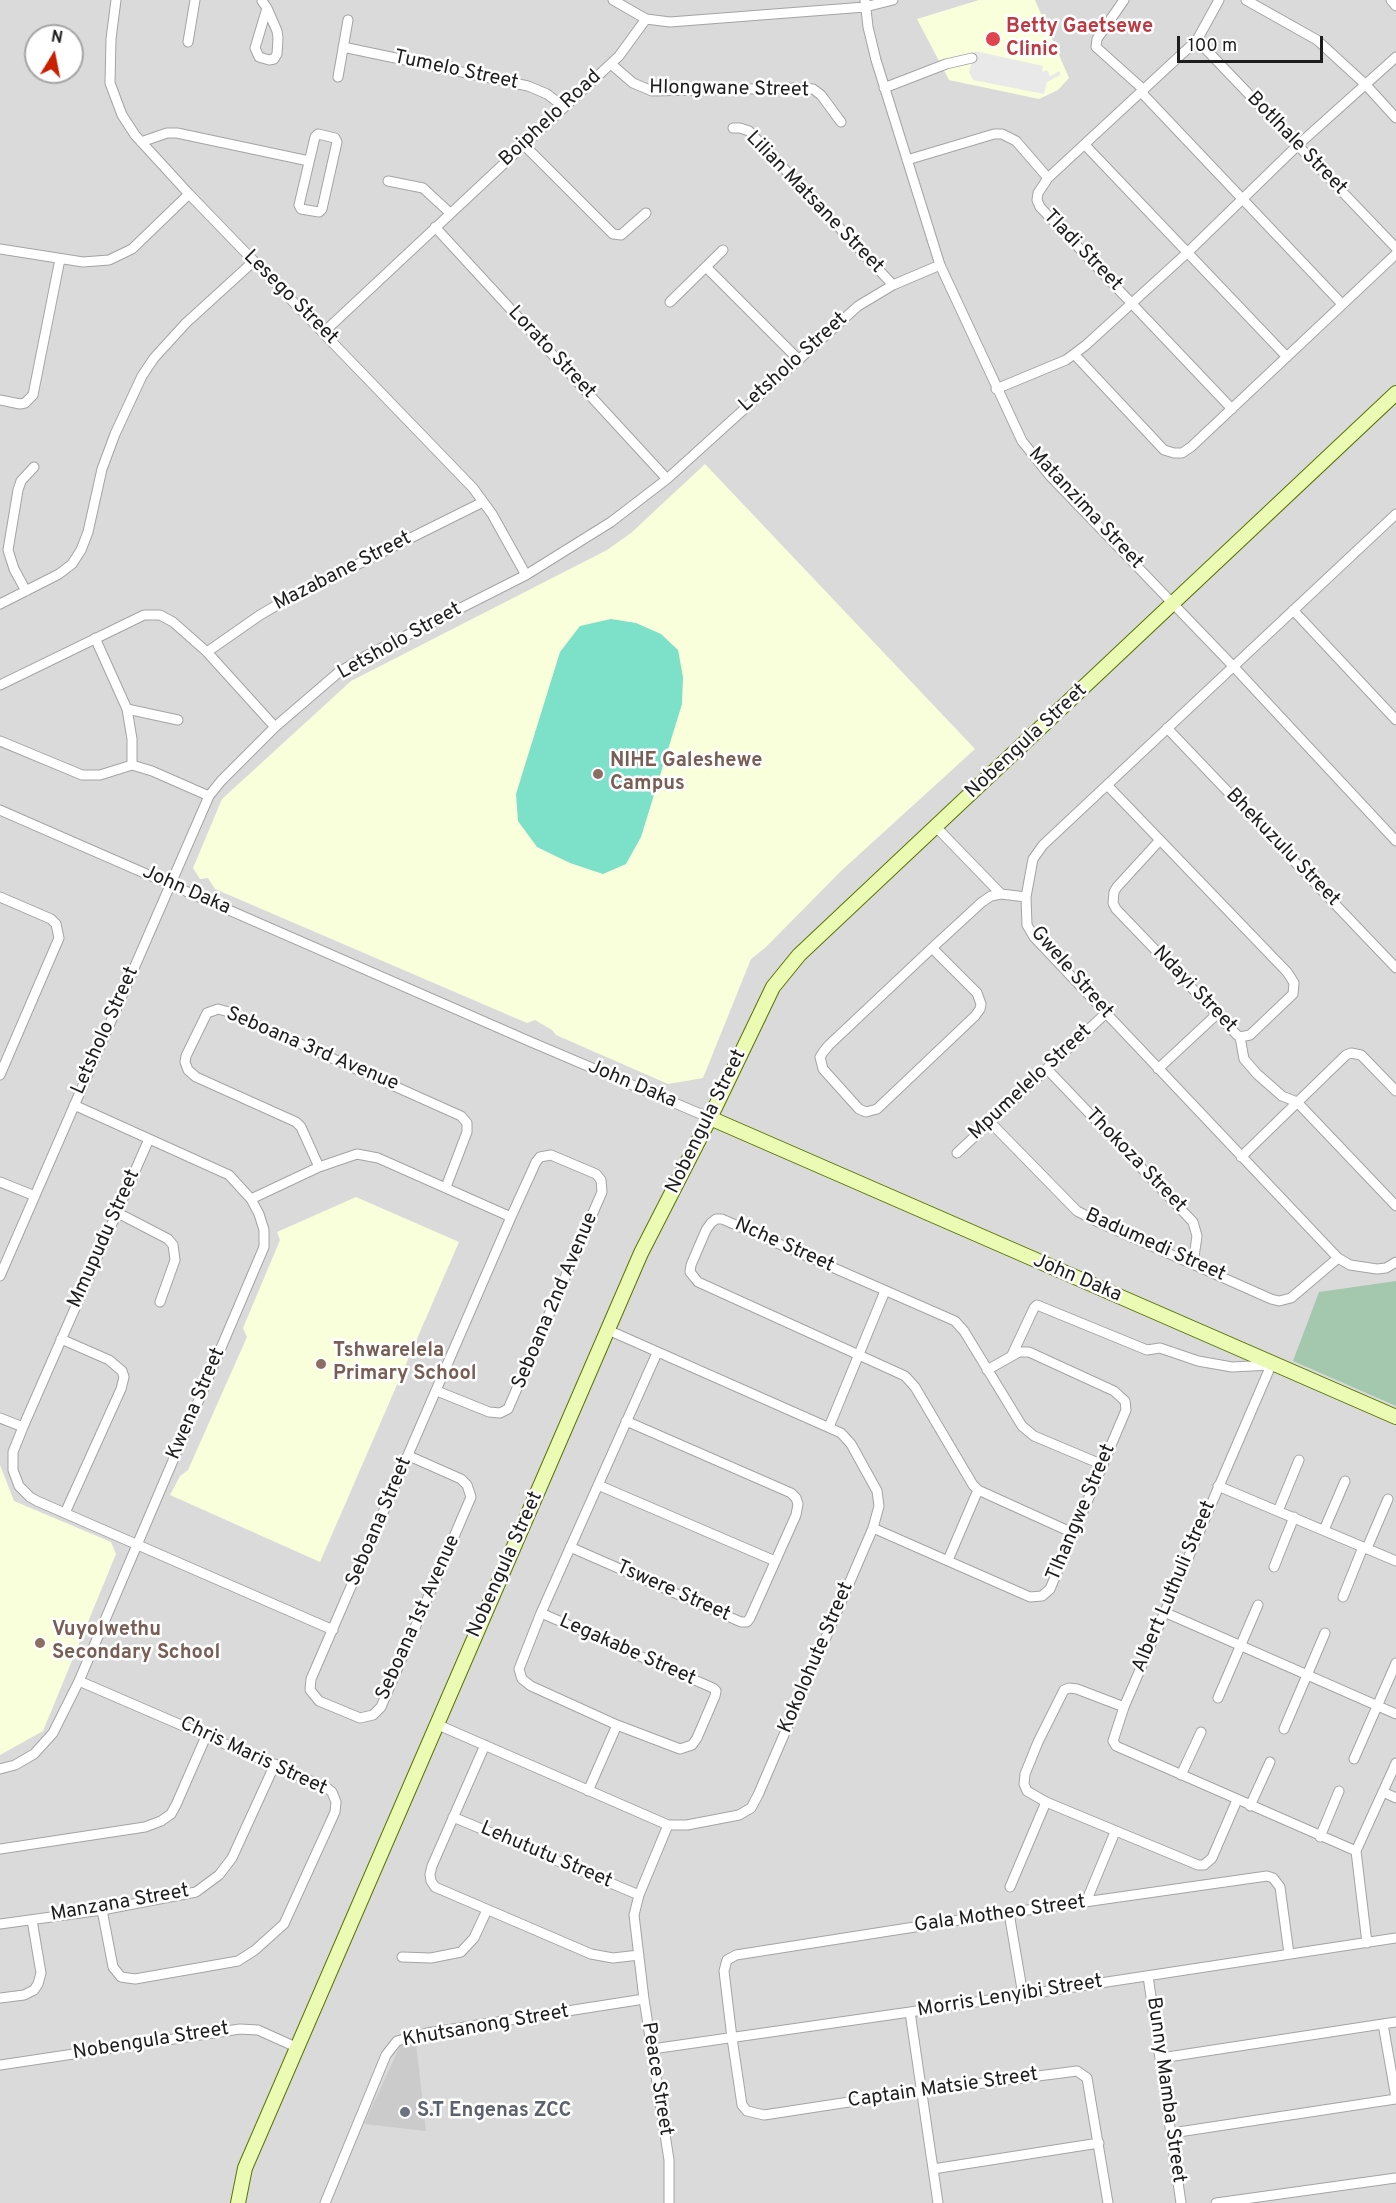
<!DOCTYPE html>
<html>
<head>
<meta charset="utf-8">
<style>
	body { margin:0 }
	#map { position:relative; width:1396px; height:2203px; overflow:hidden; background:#eeece2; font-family:Overpass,sans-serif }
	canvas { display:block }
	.north { position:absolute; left:24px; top:24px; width:60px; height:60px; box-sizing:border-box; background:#fff; border:2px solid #a5a5a5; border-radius:50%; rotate:10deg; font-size:16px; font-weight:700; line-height:24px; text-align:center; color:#1d1d1d }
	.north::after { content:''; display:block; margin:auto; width:21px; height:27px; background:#ca1f00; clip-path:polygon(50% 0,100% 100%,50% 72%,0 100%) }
	.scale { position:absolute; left:1177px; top:36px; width:146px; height:27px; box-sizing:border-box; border:3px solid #1d1d1d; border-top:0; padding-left:8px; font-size:18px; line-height:21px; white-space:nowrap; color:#1d1d1d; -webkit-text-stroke:4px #fff; paint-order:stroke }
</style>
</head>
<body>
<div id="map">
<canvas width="1396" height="2203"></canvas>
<div class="north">N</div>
<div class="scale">100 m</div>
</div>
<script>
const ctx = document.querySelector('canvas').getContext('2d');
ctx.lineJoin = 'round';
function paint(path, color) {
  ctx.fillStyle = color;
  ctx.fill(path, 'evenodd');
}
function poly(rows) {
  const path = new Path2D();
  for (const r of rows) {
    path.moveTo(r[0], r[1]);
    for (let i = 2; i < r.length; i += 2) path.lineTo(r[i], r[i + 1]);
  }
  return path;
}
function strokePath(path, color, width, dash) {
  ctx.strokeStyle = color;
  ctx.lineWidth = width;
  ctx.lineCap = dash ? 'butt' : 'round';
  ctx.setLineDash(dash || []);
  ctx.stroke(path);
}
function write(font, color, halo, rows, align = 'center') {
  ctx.font = font + ' Overpass,sans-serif';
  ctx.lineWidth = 5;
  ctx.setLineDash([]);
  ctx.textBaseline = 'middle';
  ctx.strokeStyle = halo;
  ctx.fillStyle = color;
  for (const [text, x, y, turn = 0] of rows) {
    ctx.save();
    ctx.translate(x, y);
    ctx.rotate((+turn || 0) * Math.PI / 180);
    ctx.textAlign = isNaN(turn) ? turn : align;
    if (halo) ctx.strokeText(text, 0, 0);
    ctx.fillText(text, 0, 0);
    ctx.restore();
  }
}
paint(poly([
	[0,0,1396,0,1396,2203,0,2203],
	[36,36,72,36,72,72,36,72]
]), '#dbdada');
paint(poly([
	[979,0,1035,0,1069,78,1058,90,1039,99,949,80,917,19],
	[705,464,975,749,841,871,766,947,751,959,703,1078,668,1084,556,1035,552,1030,535,1020,527,1023,215,889,208,878,200,879,193,868,222,799,351,681,607,550,631,533],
	[356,1197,459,1242,320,1562,170,1495,180,1476,188,1470,247,1337,243,1328,280,1240,277,1232],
	[0,1465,14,1501,111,1542,116,1554,43,1731,0,1755]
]), '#f9ffdb');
paint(poly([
	[416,2043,426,2131,364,2124,400,2046]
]), '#cbcbcb');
paint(poly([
	[1396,1281,1396,1406,1293,1361,1319,1292]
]), '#a3c8ae');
paint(poly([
	[611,619,636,623,661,634,678,650,683,677,682,704,641,837,626,864,603,874,570,863,537,847,518,821,516,794,560,652,580,626]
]), '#7de0c9');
paint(poly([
	[975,51,1043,66,1042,72,1047,70,1050,76,1060,71,1060,75,1047,82,1044,94,973,80,969,72]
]), '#e9e9e9');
const street = poly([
	[116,0,111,39,110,83,122,115,135,135,189,194,473,488,492,514,526,575],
	[613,0,646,19,670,22,865,7,893,0],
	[865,0,868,27,876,60,940,265,1022,441,1050,476,1233,666,1396,841],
	[1124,0,1097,39,1096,47,1144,90],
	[1219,0,1197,40,1048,178,1038,193,1037,200,1040,207,1232,409],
	[1246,0,1317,40,1365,84,1396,118],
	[1391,0,1396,6],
	[262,1,267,8,277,31,278,38,277,54,274,59,269,60,259,57,255,48,267,8],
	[1197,40,1396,248],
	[188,42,195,0],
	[343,47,528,86,547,94,564,107],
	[611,64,633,83,652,91,796,88,813,89,821,95,841,122],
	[338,77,348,20],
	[884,88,946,64,972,58],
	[1141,92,1342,304],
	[733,128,740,128,749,131,893,285],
	[318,134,335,138,337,142,322,209,319,212,301,209,299,205,315,137,318,134],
	[141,142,167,133,177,133,309,161],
	[524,145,613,234,621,235,646,213],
	[1085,145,1287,357],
	[907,160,994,134,1002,134,1016,141,1048,178],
	[388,181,423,188,450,213],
	[435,227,667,479],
	[0,249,83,262,109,260,132,249,189,194],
	[706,267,798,359],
	[670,302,723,250],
	[324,332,619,56,646,19],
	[1074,354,1164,450,1174,453,1182,453,1191,447,1396,254],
	[996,389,1066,360,1086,345,1188,252,1298,145,1396,57],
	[0,400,20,404,25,403,33,395,60,259],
	[1396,514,1043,845,1033,859,1026,897,1027,925,1034,937,1338,1258,1350,1265,1377,1269,1386,1268,1396,1262],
	[26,591,14,569,8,550,18,490,21,481,34,467],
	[0,604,59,574,72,564,81,550,88,532,102,469,115,434,142,376,154,358,186,323,254,261],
	[1293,610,1396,720],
	[95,638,127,709,132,739,132,765],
	[207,652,260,615,284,601,483,502],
	[0,685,144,615,160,615,173,622,207,652,275,727],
	[127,709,178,720],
	[1167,728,1396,968],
	[0,741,82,775,100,775,132,765,152,771,209,796],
	[1108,786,1160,840,1287,972,1291,978,1294,983,1293,994,1250,1035,1240,1037,1237,1035,1116,909,1113,903,1114,892,1117,887,1160,840],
	[0,810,531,1042,710,1118],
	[937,828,1001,894],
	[0,897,51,919,56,924,59,938,0,1075],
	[932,948,977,993,981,1004,980,1009,975,1016,877,1109,866,1112,859,1109,823,1069,820,1057,824,1051,829,1045,932,948,982,902,991,896,1001,894,1026,897],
	[1240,1037,1244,1059,1257,1074,1282,1096,1297,1102,1396,1206],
	[1047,1069,1193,1222,1197,1236,1193,1264],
	[1158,1069,1216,1015],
	[990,1122,1077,1211,1100,1223,1271,1299,1279,1301,1291,1298,1338,1258],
	[149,1139,23,1427,13,1452,13,1470,19,1486,30,1497,37,1501,333,1630],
	[957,1153,1106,1013],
	[1241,1157,1346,1055,1351,1053,1361,1055,1366,1060,1396,1091],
	[319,1167,301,1127,296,1122,196,1077,188,1070,185,1062,186,1056,207,1013,218,1009,229,1012,461,1116,467,1123,467,1132,446,1187],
	[0,1182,35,1196],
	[251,1199,319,1167,357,1154,378,1158,511,1217],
	[116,1212,168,1239,173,1245,175,1260,160,1302],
	[0,1276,209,796,221,781,275,727,339,672,366,656,526,575,611,522,667,479,858,306,893,285,940,265],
	[61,1339,109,1360,122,1371,124,1377,121,1389,65,1513],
	[1012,1355,1034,1308,1037,1305,1147,1350,1160,1348,1198,1361,1232,1367,1271,1365],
	[1272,1363,1124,1707,1113,1741,1116,1746,1356,1851,1396,1763],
	[0,1418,23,1427],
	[829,1427,885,1291],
	[409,1456,461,1479,467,1485,471,1497,381,1707,373,1715,360,1718,319,1701,310,1690,311,1679,511,1217,536,1162,540,1157,551,1155,596,1174,601,1180,602,1192,508,1409,500,1413,489,1412,437,1391],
	[598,1485,775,1561],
	[1218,1486,1396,1561],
	[1278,1511,1299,1460],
	[873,1528,1030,1597,1042,1596,1050,1589,1126,1410,1125,1401,1114,1391,1029,1352,1019,1352,987,1370],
	[1324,1530,1345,1481],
	[1073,1533,978,1490,973,1485,915,1387,905,1376,698,1282,690,1272,691,1265,706,1230,711,1223,716,1219,722,1219,955,1321,964,1331,1022,1426,1034,1436,1103,1465],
	[570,1547,741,1622,747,1622,750,1618,796,1515,798,1504,796,1498,791,1493,626,1421],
	[1367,1548,1388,1499],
	[948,1560,978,1490],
	[1274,1567,1294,1517],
	[1343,1597,1363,1547],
	[1164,1612,1396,1714],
	[541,1613,713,1688,716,1691,715,1696,697,1738,692,1745,680,1749,617,1725,531,1686,522,1679,519,1669,541,1613,657,1353],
	[79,1681,327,1788,332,1792,336,1802,335,1812,284,1924,255,1950,238,1961,135,1979,121,1977,113,1967,102,1910],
	[1218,1698,1258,1605],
	[1124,1707,1077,1689,1069,1688,1064,1690,1038,1742,1025,1774,1024,1784,1027,1791,1046,1802,1198,1865,1204,1865,1212,1858,1237,1800],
	[436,1724,668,1825,687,1825,739,1815,751,1808,758,1795,873,1528,879,1506,877,1491,851,1444,841,1433,608,1330],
	[1284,1729,1325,1633],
	[485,1745,432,1866,430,1874,431,1881,435,1887,591,1954,613,1958,639,1955],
	[1354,1759,1396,1663],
	[0,1769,15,1765,34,1754,53,1733,79,1681,264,1247,264,1230,259,1214,251,1199,229,1175,74,1105],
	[1181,1775,1201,1732],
	[588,1791,617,1725],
	[1383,1792,1396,1798],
	[1250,1806,1270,1762],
	[453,1817,639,1895],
	[668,1825,639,1895,634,1915,644,1999,669,2160,669,2203],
	[1320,1837,1339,1791],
	[0,1849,145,1827,161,1821,171,1814,176,1805,207,1734],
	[1356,1851,1367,1943],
	[1010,1887,1046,1802],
	[1086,1902,1115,1832],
	[1009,1913,1023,1995],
	[0,1924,102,1910,196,1892,219,1875,232,1858,275,1764],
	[402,1957,431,1958,461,1952,474,1938,487,1910],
	[1148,1976,1181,2203],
	[0,1998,24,1995,34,1990,38,1984,41,1973,32,1920],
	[910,2012,938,2203],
	[1383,2024,1396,2098],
	[652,2049,910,2012,1396,1938],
	[1161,2058,1396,2022],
	[0,2065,240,2029,258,2030,298,2048],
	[1172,2133,1396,2099],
	[933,2169,1099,2143],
	[325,2203,386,2055,397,2041,427,2033,644,1999],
	[1108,2203,1087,2078,1077,2071,921,2091,764,2115,747,2111,742,2105,732,2038,724,1971,727,1960,736,1955,972,1918,1267,1876,1273,1878,1280,1887,1289,1954],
	[1216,2203,1396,2178]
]);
const secondary = poly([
	[710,1118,1396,1417],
	[238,2203,245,2168,641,1253,710,1118,773,987,799,955,1396,393]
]);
strokePath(street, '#a4a4a4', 11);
strokePath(secondary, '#577602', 16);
strokePath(street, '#fff', 9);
strokePath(secondary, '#ecfbb4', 14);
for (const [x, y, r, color] of [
	[993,39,8,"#e0444e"],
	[598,774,6,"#8d6e63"],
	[321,1364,6,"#8d6e63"],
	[40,1643,6,"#8d6e63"],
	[405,2112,6,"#6b7280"]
]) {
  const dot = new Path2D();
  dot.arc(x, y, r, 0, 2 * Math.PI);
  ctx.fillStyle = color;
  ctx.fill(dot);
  strokePath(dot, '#fff', 2);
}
write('bold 20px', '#be3a42', '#fff', [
	["Betty Gaetsewe",1006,28],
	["Clinic",1006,51]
], 'left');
write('20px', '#1d1d1d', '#fff', [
	["Tumelo Street",456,71,12],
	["Hlongwane Street",729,90,1],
	["Boiphelo Road",551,119,-43],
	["Botlhale Street",1296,144,46],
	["Lilian Matsane Street",814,203,46],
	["Tladi Street",1082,251,46],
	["Lesego Street",290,298,45],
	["Lorato Street",551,353,47],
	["Letsholo Street",794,363,-42],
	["Matanzima Street",1085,509,47],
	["Mazabane Street",343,572,-27],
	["Letsholo Street",400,642,-29],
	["Nobengula Street",1027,742,-43],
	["Bhekuzulu Street",1282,848,46],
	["John Daka",186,891,24],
	["Gwele Street",1071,973,49],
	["Ndayi Street",1194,990,46],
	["Letsholo Street",106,1031,-66],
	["Seboana 3rd Avenue",312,1050,23],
	["Mpumelelo Street",1031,1083,-43],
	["John Daka",632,1085,23],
	["Nobengula Street",707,1122,-64],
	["Thokoza Street",1135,1161,46],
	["Mmupudu Street",105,1239,-66],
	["Nche Street",784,1246,24],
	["Badumedi Street",1155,1246,24],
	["John Daka",1077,1279,23],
	["Seboana 2nd Avenue",556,1301,-67],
	["Kwena Street",197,1404,-67],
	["Tlhangwe Street",1082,1513,-67],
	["Seboana Street",380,1522,-67],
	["Nobengula Street",506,1565,-66],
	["Albert Luthuli Street",1175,1587,-67],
	["Tswere Street",673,1592,24],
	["Seboana 1st Avenue",419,1618,-66],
	["Legakabe Street",627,1651,24],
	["Kokolohute Street",817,1658,-67],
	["Chris Maris Street",253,1757,25],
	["Lehututu Street",546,1856,23],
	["Manzana Street",120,1904,-10],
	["Gala Motheo Street",1000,1915,-8],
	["Morris Lenyibi Street",1010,1997,-9],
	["Khutsanong Street",486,2027,-10],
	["Nobengula Street",151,2042,-9],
	["Peace Street",656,2079,81],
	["Captain Matsie Street",943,2089,-8],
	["Bunny Mamba Street",1165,2090,82]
]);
write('bold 20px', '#785e54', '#fff', [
	["NIHE Galeshewe",610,762],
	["Campus",610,785],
	["Tshwarelela",333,1352],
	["Primary School",333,1375],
	["Vuyolwethu",52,1631],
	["Secondary School",52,1654]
], 'left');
write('bold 20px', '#5b616d', '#fff', [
	["S.T Engenas ZCC",417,2112]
], 'left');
</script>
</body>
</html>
